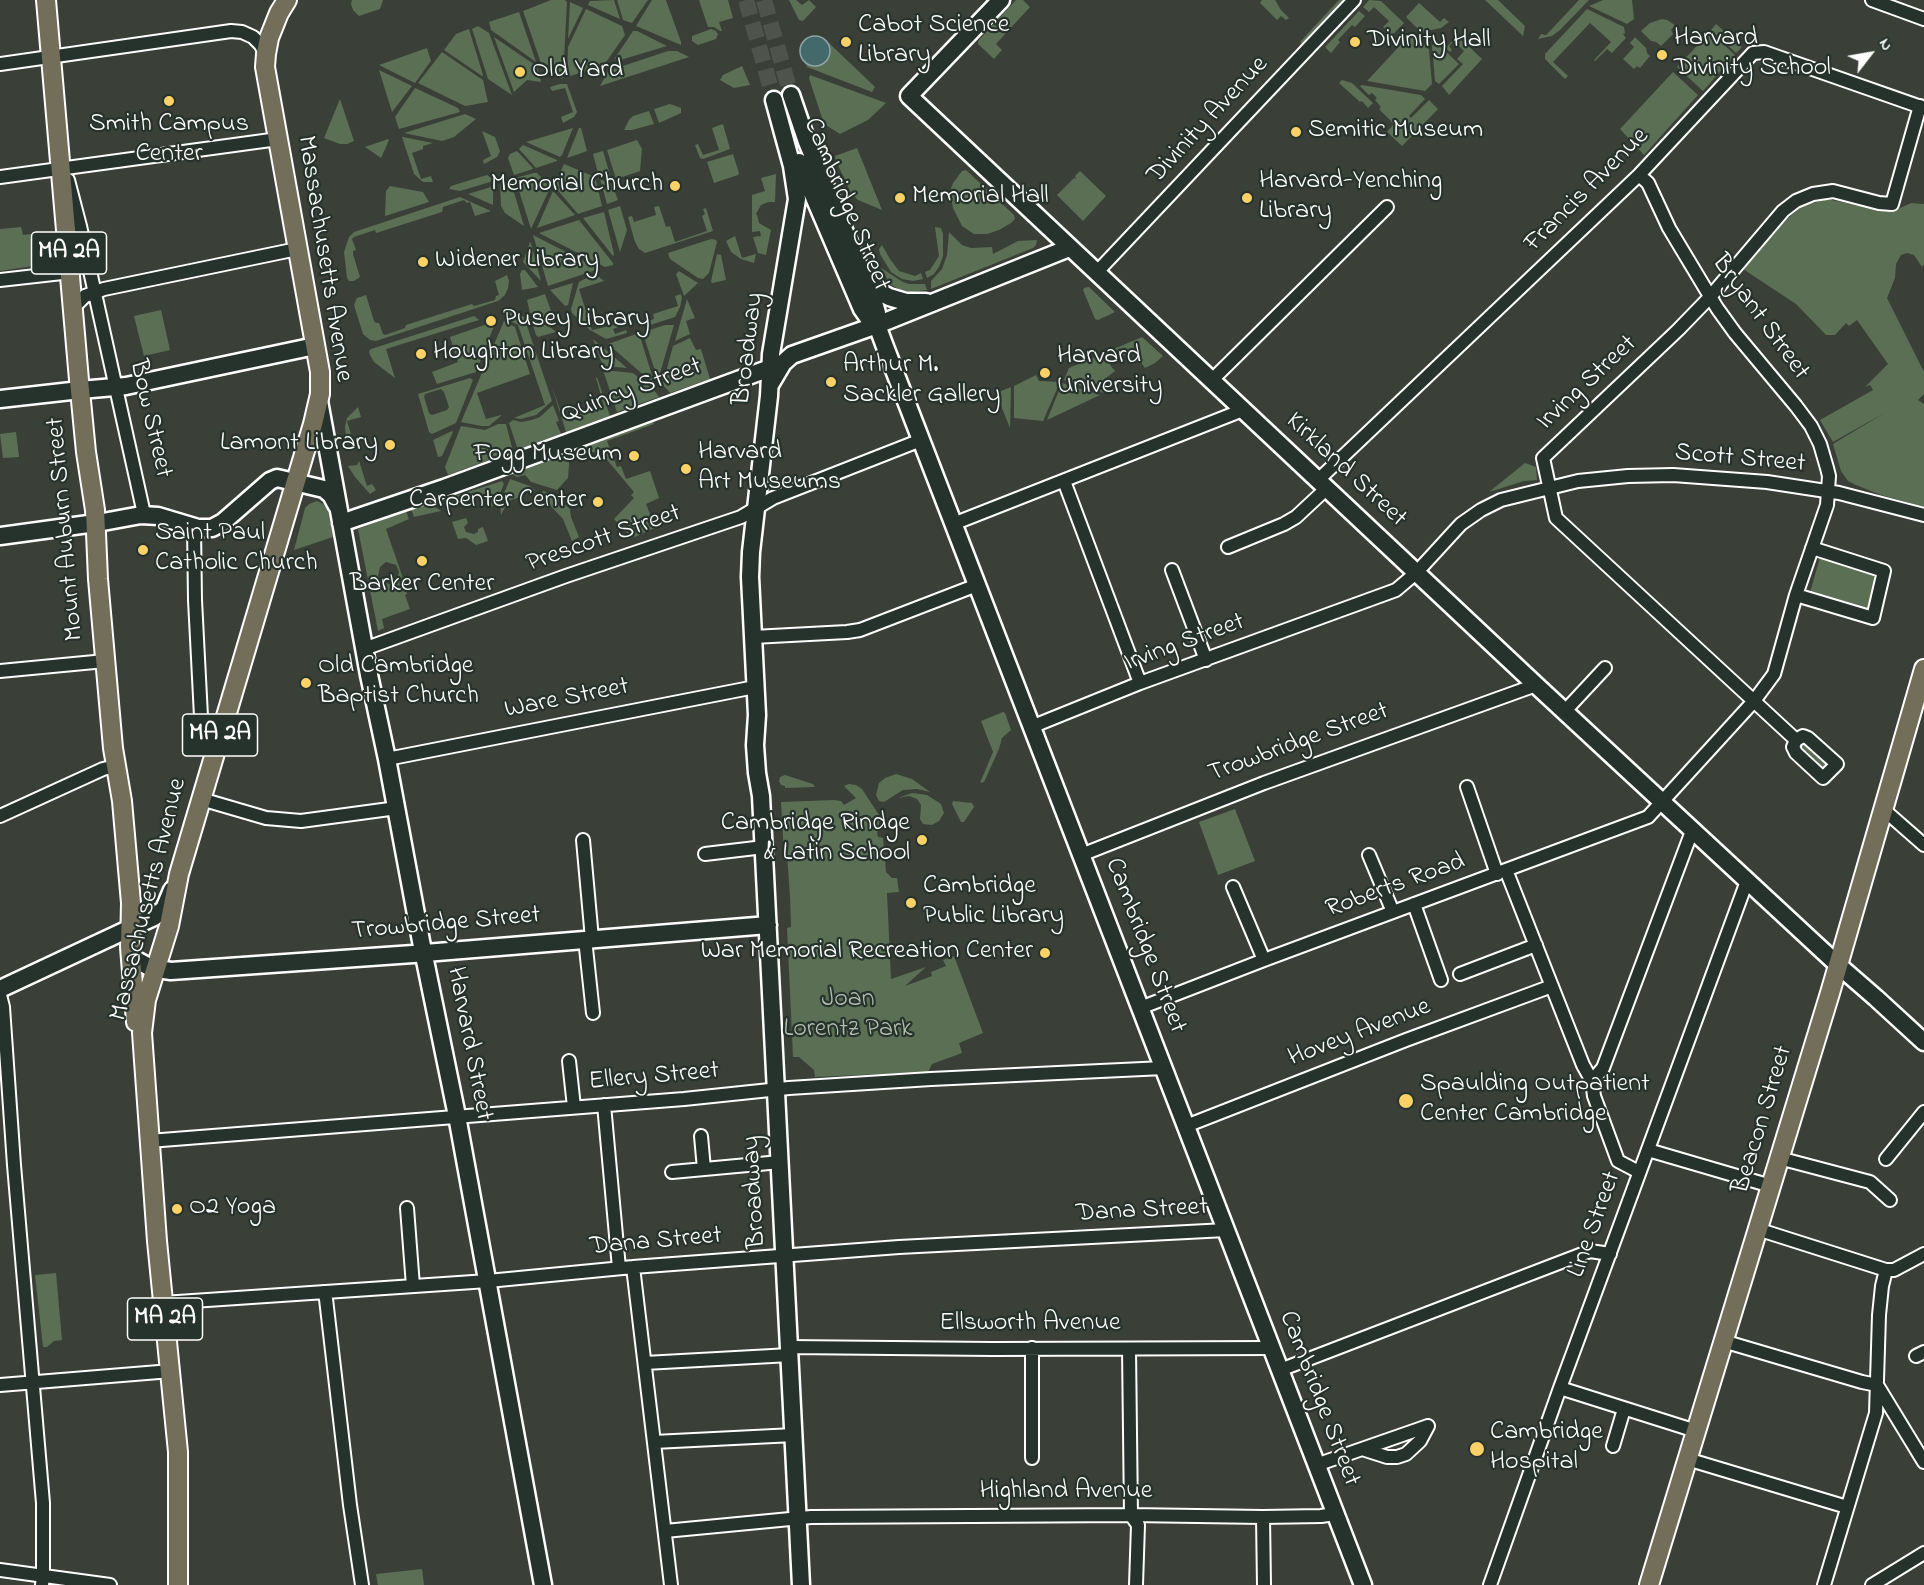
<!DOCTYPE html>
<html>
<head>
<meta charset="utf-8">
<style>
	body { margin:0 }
	#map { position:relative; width:1924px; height:1585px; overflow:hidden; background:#3a4038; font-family:"Indie Flower",sans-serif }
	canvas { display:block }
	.north { position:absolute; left:1840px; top:24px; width:60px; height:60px; -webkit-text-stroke:4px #26332d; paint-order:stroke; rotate:59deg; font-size:16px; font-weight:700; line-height:24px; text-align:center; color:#fff }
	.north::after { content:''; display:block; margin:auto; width:21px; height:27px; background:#fff; clip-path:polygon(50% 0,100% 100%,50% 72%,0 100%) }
</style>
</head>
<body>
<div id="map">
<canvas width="1924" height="1585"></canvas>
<div class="north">N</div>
</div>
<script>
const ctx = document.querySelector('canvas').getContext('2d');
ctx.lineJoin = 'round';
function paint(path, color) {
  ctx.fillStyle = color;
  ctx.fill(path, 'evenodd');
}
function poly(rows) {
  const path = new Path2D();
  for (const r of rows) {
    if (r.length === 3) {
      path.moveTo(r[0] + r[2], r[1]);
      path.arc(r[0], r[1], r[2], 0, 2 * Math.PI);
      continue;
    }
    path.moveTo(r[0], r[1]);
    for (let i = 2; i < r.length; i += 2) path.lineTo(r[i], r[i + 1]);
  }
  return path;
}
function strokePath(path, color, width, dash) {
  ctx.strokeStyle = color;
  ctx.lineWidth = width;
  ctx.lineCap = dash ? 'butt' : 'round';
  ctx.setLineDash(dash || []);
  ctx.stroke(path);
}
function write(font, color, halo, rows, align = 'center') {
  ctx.font = font + ' "Indie Flower",sans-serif';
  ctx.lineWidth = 4.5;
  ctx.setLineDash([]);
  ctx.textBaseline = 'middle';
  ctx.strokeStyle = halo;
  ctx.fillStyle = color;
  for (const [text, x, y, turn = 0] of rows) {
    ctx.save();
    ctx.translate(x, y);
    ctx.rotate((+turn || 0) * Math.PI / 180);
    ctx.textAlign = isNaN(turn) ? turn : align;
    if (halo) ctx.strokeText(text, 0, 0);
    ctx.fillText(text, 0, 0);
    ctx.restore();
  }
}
paint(poly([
	[352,0,383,0,380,9,359,16,353,10,351,4],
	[551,0,565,0,567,2,563,78,562,79,542,66,523,11],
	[614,0,620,19,588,5,590,1],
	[617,0,648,0,632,23,623,20],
	[652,0,666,0,681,42,681,45,636,26],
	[699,0,728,0,733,18,719,22,722,31,720,31,714,27,708,27],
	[789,0,796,0,802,5,809,0,816,7,803,21,799,20],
	[1016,0,1023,0,1030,7,996,44,1002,50,994,59,978,44,978,41],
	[1262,0,1275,0,1281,10,1289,18,1286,20,1281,16,1277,20,1260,3],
	[1339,0,1346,0,1303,45,1300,42],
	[1369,0,1381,1,1404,23,1392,35,1383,27,1389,21,1374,7,1369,12,1363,7],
	[1485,0,1498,0,1525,26,1523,36],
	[1579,0,1589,0,1560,30,1552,36,1538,39,1541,34,1546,35,1549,32],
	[1603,0,1632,0,1634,19,1627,24,1589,6],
	[570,2,583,8,568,39],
	[1419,3,1440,22,1444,18,1449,22,1441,28,1421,32,1406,17],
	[586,9,622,26,625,35,604,65,567,77,568,47],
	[1587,9,1624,27,1625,33,1623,34,1626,38,1612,53,1607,49,1595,61,1594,60,1611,42,1590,23,1553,62,1568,76,1565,79,1545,59,1545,54],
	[1359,11,1365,16,1355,27,1352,25,1338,40,1340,42,1331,53,1325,47],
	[519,12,536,62,491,30,489,22],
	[1662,19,1667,20,1675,25,1671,30,1673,34,1661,46,1656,42,1651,41,1641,31,1650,23],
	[1716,24,1742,47,1736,53,1711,30],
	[478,26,489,33,512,95,488,79,472,29],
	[469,29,483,75,482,76,444,50,456,34],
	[711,29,716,31,718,34,716,39,698,45,692,41,692,36],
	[633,31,637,31,667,46,617,61,615,58],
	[1710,32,1735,55,1703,91,1677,67],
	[1415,36,1427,46,1429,50,1432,84,1425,91,1367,81,1407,38],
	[1458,36,1482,59,1449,95,1442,86,1463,64,1457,59,1464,51,1454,41,1449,46,1452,50,1450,52,1445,48],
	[494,37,535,65,538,70,541,82,527,80,514,92],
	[1635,37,1646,48,1647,53,1650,56,1640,68,1637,66,1634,69,1623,59,1634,47,1630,43],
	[827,41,875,87,872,92,807,67,805,62,806,63,825,63,828,59,830,55,829,45],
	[1435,41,1459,64,1439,84,1435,81,1432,46],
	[427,48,431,61,415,83,379,65],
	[668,51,677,51,689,57,600,86,608,71],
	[442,52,483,80,488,102,465,106,418,83],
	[742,66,750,85,734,88,720,80,723,75],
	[379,70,412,86,392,112],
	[1673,72,1698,95,1644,155,1620,129],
	[810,75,886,103,868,120,840,134,824,124,809,78],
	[1342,80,1352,83,1373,103,1368,108,1362,101,1360,102,1339,83],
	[560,84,567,84,577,112,574,117,563,123,561,117,573,112,565,88,552,91,550,87],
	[1362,85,1421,95,1425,99,1409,116,1411,118,1429,100,1438,109,1402,146,1387,132,1394,124,1379,109,1381,107,1375,100,1377,98,1372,93,1369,95,1360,86],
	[415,88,458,108,460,112,399,129,395,117],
	[340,99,354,141,347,144,340,144,324,138],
	[670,104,681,108,681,113,659,123,654,109],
	[649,111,654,124,632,130,624,130,629,120,633,116],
	[465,114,476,119,454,137,442,141,404,133],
	[723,124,730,149,703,159,700,158,695,145,698,144,703,155,719,150,712,128],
	[573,128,562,155,560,157,526,142],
	[579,128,581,128,587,151,567,158],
	[482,131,495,137,500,151,497,157,484,164,483,160,491,156],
	[403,137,433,143,423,146,423,149,412,153,421,179,431,176,433,182,423,182,414,174,402,137],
	[388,139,389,140,381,158,365,147],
	[637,140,642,149,640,171,616,179,607,150],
	[523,145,557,160,557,161,536,168,519,149],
	[857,148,882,210,858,200,851,193,836,161,835,156],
	[517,151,532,167,533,169,514,175,508,158,510,154],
	[603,151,611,178,610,179,598,173,593,154],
	[733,154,739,173,738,175,714,183,707,162],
	[564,164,595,177,602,206,578,214,554,186],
	[966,170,1014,215,1015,219,1011,223,999,230,987,234,974,234,962,226,953,208,950,191,953,183,962,171],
	[1080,171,1106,196,1083,221,1057,195,1074,178,1076,179,1075,176],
	[534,173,537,173,550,188,531,229,515,178],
	[776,174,775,202,768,202,761,205,756,214,757,215,759,223,771,230,766,255,758,253,753,237,761,236,760,231,752,232,752,195,765,191,761,178],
	[487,175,492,179,490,182,460,191,449,189,451,186],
	[600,179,612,184,618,200,607,204],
	[509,181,511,182,524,226,505,213,501,206,500,185],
	[390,186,423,192,429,202,385,216,386,191],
	[491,187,493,188,493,205,468,194],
	[553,191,575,215,537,228],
	[460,197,491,211,475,216,470,202,467,203,464,200,443,207,442,212,376,233,375,230,354,237,352,239,356,250,353,251,353,254,360,277,354,281,349,281,347,278,344,252,349,237,354,232],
	[1826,199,1885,210,1898,209,1911,203,1924,204,1924,264,1922,267,1914,255,1907,253,1901,255,1896,264,1895,278,1887,298,1924,372,1924,394,1918,400,1924,404,1924,507,1881,495,1856,485,1848,481,1841,471,1833,444,1886,412,1833,442,1820,420,1873,390,1870,385,1865,387,1888,364,1857,320,1849,326,1846,323,1835,335,1826,335,1796,304,1743,269,1780,225,1801,207],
	[620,206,627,230,620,252,608,210],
	[659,206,666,227,670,226,675,242,707,231,702,216,705,214,703,209,706,208,713,231,645,253,639,249,635,242,628,217,632,216,634,222,656,215,654,207],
	[604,212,614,254,613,256,583,218],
	[579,220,613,263,613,265,605,267,539,233],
	[21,227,23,235,48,232,52,263,0,271,0,229],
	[935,227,941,228,943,234,943,256,939,267,934,274,927,278,925,272,930,270,939,256],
	[949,232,962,245,971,248,992,247,993,254,1018,241,1037,240,1036,245,1033,248,931,289,931,281,942,269,947,255],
	[533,235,599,269,548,286],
	[735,236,742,258,756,254,754,263,741,259,731,252,726,241],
	[711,239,716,240,717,242,709,273,703,279,698,278,670,259,668,253],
	[530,242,531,243,541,281,523,262],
	[882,245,890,259,899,271,915,276,921,273,923,279,913,281,902,279,891,272,880,254,879,249],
	[717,254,721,255,726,280,712,283,711,281],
	[881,268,903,282,909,284,925,284,927,290,911,292,900,290,890,284],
	[522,270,525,270,538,287,522,290,520,274],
	[679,271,698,283,684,296,676,274],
	[507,275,509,281,508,288,505,295,498,301,376,341,370,340,363,334,354,305,357,298,366,295,374,321,376,323,379,323,383,334,385,335,405,328,406,325,472,304,474,306,495,300,496,296,499,295,495,281],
	[590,276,599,277,604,281,579,289,592,330,623,323,624,325,613,329,615,334,626,330,627,333,606,339,590,330,572,313,571,309,579,282],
	[573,283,568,305,565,306,550,290],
	[1089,287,1090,288,1115,312,1098,320,1095,319,1083,290,1084,288],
	[545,294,555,322,554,324,530,313,527,300],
	[681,294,682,298,680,307,675,317,647,326,645,322,654,319,653,314,678,306,675,296],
	[687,299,695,318,686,321,690,334,675,341],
	[161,310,170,350,144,356,134,316],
	[508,310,524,317,552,401,536,415,521,419,514,418,545,405,518,325,505,318],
	[474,316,479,320,386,349,395,378,374,362,370,355,369,351,371,349],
	[531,319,550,327,556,332,538,337,536,335],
	[496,321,476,372,437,384,432,372,458,362,450,337],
	[504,321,515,327,530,374,477,393,486,419,501,415,501,416,489,426,481,426,461,422],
	[665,325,674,325,658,380,643,334,646,331],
	[639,333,655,385,608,344],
	[1142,337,1163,356,1155,363,1145,368,1132,350,1110,365,1115,371,1101,382,1108,391,1104,393,1064,380,1069,368],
	[690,338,696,350,701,349,710,379,670,393,665,387,662,387,673,346],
	[593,339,627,368,605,366,601,361],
	[603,370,633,373,654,390,659,397,617,412],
	[1036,375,1039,381,1060,382,1043,421,1014,418,1014,386],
	[597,377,610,416,566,432,551,384,563,418,604,406,596,378],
	[470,378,473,380,456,423,432,434,429,432,418,394],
	[441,389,444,392,449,407,447,410,432,415,429,413,424,397,425,394],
	[1062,383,1100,395,1047,420],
	[1011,387,1010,428,996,393],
	[553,405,559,421,556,422,561,434,518,450,509,423,513,420,521,422,532,420,540,417],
	[358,407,361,417,347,421,355,448,351,445,348,450,347,450,345,426,347,418],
	[653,422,654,424,607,441,617,467,621,466,626,479,650,471,659,498,646,504,654,524,659,520,661,525,635,537,626,532,614,519,634,498,631,495,634,492,603,455,594,452,589,452,576,459,575,453,576,450],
	[498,424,506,424,513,451,448,475,445,467,461,426,485,430],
	[452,431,453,432,442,456,438,457,433,440],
	[16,432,19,457,3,458,0,434],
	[570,453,568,478,557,490,531,482,525,475,517,477,512,474],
	[359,461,367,486,372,484,376,490,370,494,355,477,348,466,357,465],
	[1525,463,1536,467,1537,480,1524,481,1489,492],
	[510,479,530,486,535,490,526,492,520,497,508,501,501,515,500,503],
	[502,481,504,484,495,505,488,508,482,494,463,501,460,499,451,502,449,498],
	[543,491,555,496,570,509,571,517,579,537,572,541,563,519,543,498,541,494],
	[437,500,435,507,441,511,414,517,411,509],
	[317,501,323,504,328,509,333,537,294,550,305,508,309,504],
	[406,511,409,519,386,529,407,590,407,594,405,595,410,609,382,619,384,628,378,631,358,529],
	[386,562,396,565,399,572,397,580,389,584,380,580,378,576,380,567],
	[466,518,468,523,464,527,466,532,474,534,478,532,478,529,483,527,488,541,476,545,466,538,458,539,452,522],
	[1821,554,1883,572,1871,614,1809,596],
	[1003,712,1005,713,1011,730,1002,738,999,749,984,782,980,783,993,752,981,721],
	[1801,740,1830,761,1821,771,1800,751,1799,741],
	[896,774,912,779,930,792,917,789,903,790,884,802,879,801,876,795,879,783,885,778],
	[785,775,813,784,815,787,785,788,785,786,781,785,779,781,780,777],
	[849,784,856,785,862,789,879,815,879,829,877,833,878,837,883,838,886,872,892,878,897,878,899,892,887,893,891,979,926,967,905,986,932,976,931,972,946,966,943,960,954,956,983,1033,959,1043,962,1053,932,1064,928,1072,815,1077,814,1070,799,1057,793,1057,787,928,791,927,790,896,787,855,784,855,781,802,834,800,841,801,844,805,856,798,844,786],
	[912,793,927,795,941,804,944,813,939,821,932,825,923,824,920,819,921,805,917,799,909,796,898,798],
	[953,801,972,803,974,807,964,822,961,822,952,804],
	[1235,809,1255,861,1218,875,1199,822],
	[56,1273,62,1340,54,1341,47,1347,43,1347,35,1275],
	[422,1569,424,1585,378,1585,376,1574]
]), '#5a6f53');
const water = poly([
	[815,51,15]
]);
paint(water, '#44696a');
strokePath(water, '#8fa5a6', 1.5);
strokePath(poly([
	[746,0,774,100],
	[764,0,791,95]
]), '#4e534c', 16, [16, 8]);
const street = poly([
	[1872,0,1924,19],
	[0,64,231,31,242,32,253,37,260,44,266,54],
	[0,177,278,139],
	[68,180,80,226,144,514],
	[1096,273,1354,0],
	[0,280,71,272],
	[73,308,85,296,104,289,297,249],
	[1211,381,1387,207],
	[1064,481,1140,683],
	[1317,481,1639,175,1753,53,1764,52,1924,108],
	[953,524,1243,410],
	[194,527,195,600,202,736,206,743,216,747],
	[1228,547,1284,524,1296,517,1326,489],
	[1172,570,1206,660],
	[1796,595,1873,618,1884,571,1812,548],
	[753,637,847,632,860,630,977,585],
	[364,649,566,576,741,517,773,498,921,440],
	[0,671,105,661],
	[1564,712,1605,668],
	[1031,727,1140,683,1396,590,1416,573,1461,524,1481,510,1501,500,1578,481,1628,476,1673,475,1767,482,1839,493,1924,515],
	[1796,740,1803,736,1808,738,1837,764,1823,778,1796,753,1793,747,1796,740,1556,518,1543,458,1678,330,1710,297,1783,211,1796,201,1813,194,1833,191,1879,203,1892,204,1920,106],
	[387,759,755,687],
	[1467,787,1497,874],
	[201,799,266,818,301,821,397,808],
	[1883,809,1924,845],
	[0,816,103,769,116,766],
	[583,840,592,939],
	[705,854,764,847],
	[1081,855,1264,783,1536,685],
	[1369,855,1393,912],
	[1506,870,1583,1065,1592,1081,1594,1096,1618,1161,1639,1172],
	[1233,887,1264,960],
	[1414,904,1441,980],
	[585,939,593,1013],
	[1460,974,1536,945],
	[0,995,3,1007,14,1165,43,1503,43,1575,42,1585],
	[1140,1008,1264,960,1648,817,1754,701,1774,674,1796,595,1827,505,1829,476,1827,468,1820,444,1811,426,1796,406,1735,333,1717,308,1669,228,1648,183,1639,175],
	[569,1061,574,1107],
	[1592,1081,1603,1068,1692,831],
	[604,1105,619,1268],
	[1186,1126,1406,1040,1552,986],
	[701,1136,704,1169],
	[149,1141,684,1099,789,1088,931,1079,1164,1068],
	[1648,1150,1771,1186],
	[1779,1158,1870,1182,1890,1200],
	[1886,1159,1924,1112],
	[672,1172,780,1162],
	[407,1208,413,1286],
	[1757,1229,1886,1270,1894,1270,1924,1254],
	[633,1267,671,1585],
	[324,1292,326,1299,350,1505,362,1585],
	[163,1303,488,1281,633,1267,899,1247,1226,1230],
	[1723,1341,1862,1382,1877,1385,1924,1462],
	[789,1347,993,1349,1271,1348],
	[1032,1348,1032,1458],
	[1129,1349,1131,1515,1138,1525,1136,1585],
	[1916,1356,1924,1352],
	[645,1363,790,1355],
	[1280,1370,1590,1251,1610,1254],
	[0,1385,171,1371],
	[1560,1388,1696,1431],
	[654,1442,794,1435],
	[1613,1446,1624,1409],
	[1362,1449,1387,1457,1397,1457,1406,1454,1420,1441,1428,1426],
	[1687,1459,1847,1507],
	[1316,1465,1428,1426],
	[1263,1517,1264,1585],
	[665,1531,811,1517,1131,1515,1263,1517,1321,1516,1335,1514],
	[0,1570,110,1585],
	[1490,1585,1560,1388,1747,881],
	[1824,1585,1876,1413,1879,1315,1882,1286,1886,1270],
	[1872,1585,1924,1553]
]);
const secondary = poly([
	[1001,0,909,96,1536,685,1838,965,1876,998,1924,1042],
	[791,95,807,142,873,299,877,313,877,325,884,344,1363,1585],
	[774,100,792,166,797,199,771,354,769,396,751,552,750,577,757,715,755,745,757,773,761,796,801,1585],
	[799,162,862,309,869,319,877,325],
	[868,281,878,291,889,297,906,302,926,302],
	[770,385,783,363,792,355,877,325,1069,248],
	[0,399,80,390,126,386,315,346],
	[319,401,369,675,387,759,421,941,457,1116,543,1585],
	[341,523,444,488,770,368],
	[0,536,103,522,141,515,158,516,198,528,212,528,223,522,270,481,277,478,324,489,331,495,337,506],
	[131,957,151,968,171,971,413,954,768,925],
	[0,989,154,917,164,909,172,890]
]);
const primary = poly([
	[46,0,79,380,86,452,95,510,98,579,113,748,122,801,131,903,130,947,136,1022],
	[178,1585,178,1452,157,1241,142,1033,146,1000,169,926,179,874,313,424,320,394,320,372,265,67,266,54,269,38,279,13,287,0],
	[1649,1585,1830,993,1924,669]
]);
strokePath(street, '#fff', 16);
strokePath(secondary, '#fff', 21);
strokePath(primary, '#fff', 22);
strokePath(street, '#26332d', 12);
strokePath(secondary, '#26332d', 16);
strokePath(primary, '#726e59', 18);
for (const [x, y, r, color] of [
	[846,42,6,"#ffd166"],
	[1355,42,6,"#ffd166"],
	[1662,55,6,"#ffd166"],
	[520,72,6,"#ffd166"],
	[169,101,6,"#ffd166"],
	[1296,132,6,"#ffd166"],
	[675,186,6,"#ffd166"],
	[900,198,6,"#ffd166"],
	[1247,198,6,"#ffd166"],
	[423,262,6,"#ffd166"],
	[491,321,6,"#ffd166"],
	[421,354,6,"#ffd166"],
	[1045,373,6,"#ffd166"],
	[831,382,6,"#ffd166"],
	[390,445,6,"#ffd166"],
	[634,456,6,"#ffd166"],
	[686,469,6,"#ffd166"],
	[598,502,6,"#ffd166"],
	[143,550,6,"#ffd166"],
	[422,561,6,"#ffd166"],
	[306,683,6,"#ffd166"],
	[922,840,6,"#ffd166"],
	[911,903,6,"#ffd166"],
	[1045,953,6,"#ffd166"],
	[1406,1101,8,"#ffd166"],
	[177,1209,6,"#ffd166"],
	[1477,1449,8,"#ffd166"]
]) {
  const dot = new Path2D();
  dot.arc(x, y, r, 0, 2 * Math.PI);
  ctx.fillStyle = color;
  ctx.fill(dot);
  strokePath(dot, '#26332d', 2);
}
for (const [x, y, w] of [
	[69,253,75],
	[220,735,75],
	[165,1319,75]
]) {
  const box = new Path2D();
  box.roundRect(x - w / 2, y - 21, w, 42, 4.5);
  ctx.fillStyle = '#26332d';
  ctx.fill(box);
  strokePath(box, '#fff', 1.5);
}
write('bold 24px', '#fff', null, [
	["MA 2A",69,253],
	["MA 2A",220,735],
	["MA 2A",165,1319]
]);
write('26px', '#fff', '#26332d', [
	["Cabot Science",858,27],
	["Library",858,57],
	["Harvard",1674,40],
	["Divinity School",1674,70],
	["Divinity Hall",1367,42],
	["Old Yard",532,72],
	["Smith Campus",169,126,"center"],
	["Center",169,156,"center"],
	["Semitic Museum",1308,132],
	["Harvard-Yenching",1259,183],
	["Library",1259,213],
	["Memorial Church",663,186,"right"],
	["Memorial Hall",912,198],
	["Widener Library",435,262],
	["Pusey Library",503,321],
	["Houghton Library",433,354],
	["Harvard",1057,358],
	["University",1057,388],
	["Arthur M.",843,367],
	["Sackler Gallery",843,397],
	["Lamont Library",378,445,"right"],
	["Harvard",698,454],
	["Art Museums",698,484],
	["Fogg Museum",622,456,"right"],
	["Carpenter Center",586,502,"right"],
	["Saint Paul",155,535],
	["Catholic Church",155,565],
	["Barker Center",422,586,"center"],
	["Old Cambridge",318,668],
	["Baptist Church",318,698],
	["Cambridge Rindge",910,825,"right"],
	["& Latin School",910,855,"right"],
	["Cambridge",923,888],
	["Public Library",923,918],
	["War Memorial Recreation Center",1033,953,"right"],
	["Spaulding Outpatient",1420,1086],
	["Center Cambridge",1420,1116],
	["O2 Yoga",189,1209],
	["Cambridge",1490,1434],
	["Hospital",1490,1464]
], 'left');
write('26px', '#fff', '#26332d', [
	["Divinity Avenue",1209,121,-47],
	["Francis Avenue",1588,191,-45],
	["Cambridge Street",845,205,67],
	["Massachusetts Avenue",323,259,81],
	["Bryant Street",1759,318,54],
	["Broadway",750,349,-83],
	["Irving Street",1588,384,-43],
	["Quincy Street",632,392,-20],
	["Bow Street",149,419,77],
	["Scott Street",1740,460,5],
	["Kirkland Street",1345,471,43],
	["Mount Auburn Street",67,529,-95],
	["Prescott Street",604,540,-19],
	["Irving Street",1185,644,-20],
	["Ware Street",567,700,-11],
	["Trowbridge Street",1299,744,-20],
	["Roberts Road",1396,887,-20],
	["Massachusetts Avenue",150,900,-76],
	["Trowbridge Street",446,925,-5],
	["Cambridge Street",1144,946,69],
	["Hovey Avenue",1360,1034,-21],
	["Harvard Street",468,1044,79],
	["Ellery Street",654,1078,-5],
	["Beacon Street",1764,1120,-73],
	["Broadway",756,1192,-93],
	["Dana Street",1142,1212,-3],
	["Line Street",1596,1225,-70],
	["Dana Street",656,1243,-5],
	["Ellsworth Avenue",1030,1325],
	["Cambridge Street",1318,1399,69],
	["Highland Avenue",1066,1493]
]);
write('26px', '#b5beb2', '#26332d', [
	["Joan",848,1001],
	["Lorentz Park",848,1031]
]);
</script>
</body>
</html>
